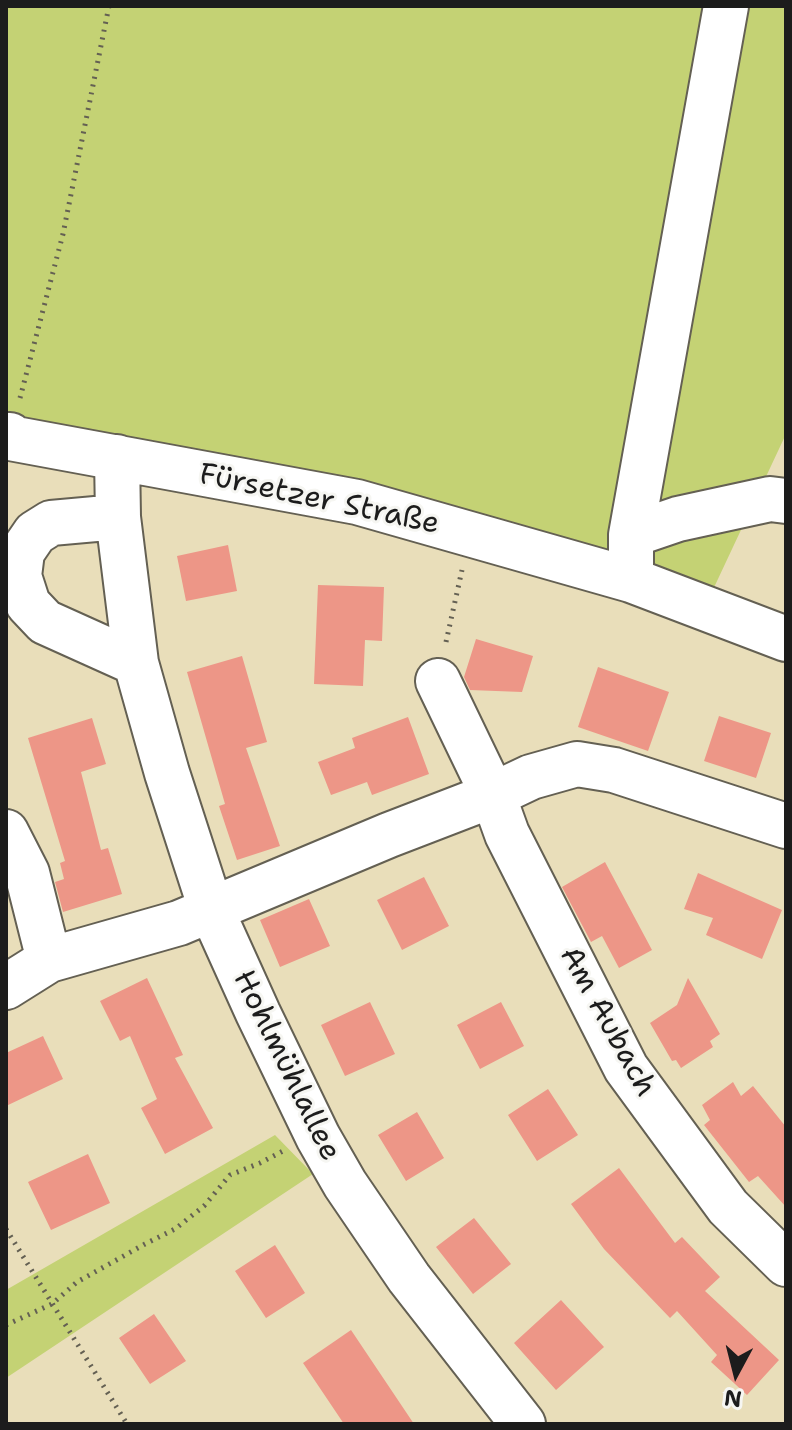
<!DOCTYPE html>
<html>
<head>
<meta charset="utf-8">
<style>
	body { margin:0 }
	#map { position:relative; width:792px; height:1430px; overflow:hidden; background:#e9deba; font-family:"Shantell Sans",sans-serif }
	canvas { display:block }
	.frame { position:absolute; inset:0; border:8px solid #1c1c1c; pointer-events:none }
	.north { position:absolute; left:696px; top:1334px; width:80px; height:80px; -webkit-text-stroke:6px #f6f6f2; paint-order:stroke; rotate:187deg; font-size:22px; font-weight:700; line-height:32px; text-align:center; color:#1c1c1c }
	.north::after { content:''; display:block; margin:auto; width:28px; height:36px; background:#1c1c1c; clip-path:polygon(50% 0,100% 100%,50% 72%,0 100%) }
</style>
</head>
<body>
<div id="map">
<canvas width="792" height="1430"></canvas>
<div class="frame"></div>
<div class="north">N</div>
</div>
<script>
const ctx = document.querySelector('canvas').getContext('2d');
ctx.lineJoin = 'round';
function paint(path, color) {
  ctx.fillStyle = color;
  ctx.fill(path, 'evenodd');
}
function poly(rows) {
  const path = new Path2D();
  for (const r of rows) {
    path.moveTo(r[0], r[1]);
    for (let i = 2; i < r.length; i += 2) path.lineTo(r[i], r[i + 1]);
  }
  return path;
}
function strokePath(path, color, width, dash) {
  ctx.strokeStyle = color;
  ctx.lineWidth = width;
  ctx.lineCap = dash ? 'butt' : 'round';
  ctx.setLineDash(dash || []);
  ctx.stroke(path);
}
function write(font, color, halo, rows, align = 'center') {
  ctx.font = font + ' "Shantell Sans",sans-serif';
  ctx.lineWidth = 6;
  ctx.setLineDash([]);
  ctx.textBaseline = 'middle';
  ctx.strokeStyle = halo;
  ctx.fillStyle = color;
  for (const [text, x, y, turn = 0] of rows) {
    ctx.save();
    ctx.translate(x, y);
    ctx.rotate((+turn || 0) * Math.PI / 180);
    ctx.textAlign = isNaN(turn) ? turn : align;
    if (halo) ctx.strokeText(text, 0, 0);
    ctx.fillText(text, 0, 0);
    ctx.restore();
  }
}
paint(poly([
	[6,6,786,6,786,434,710,596,6,421],
	[275,1135,313,1174,6,1378,6,1290]
]), '#c4d274');
paint(poly([
	[228,545,237,591,186,601,177,556],
	[318,585,384,587,382,641,365,640,363,686,314,684],
	[476,639,533,656,522,692,470,690,464,677],
	[242,656,267,742,246,748,280,846,237,860,219,806,225,804,187,672],
	[598,667,669,692,648,751,578,727],
	[719,716,771,733,756,778,704,761],
	[408,717,429,774,372,795,367,782,331,795,318,762,355,748,352,738],
	[92,718,106,764,81,772,101,850,108,848,122,894,63,912,55,882,64,879,60,863,65,861,28,738],
	[605,862,652,950,619,968,602,936,591,942,562,887],
	[698,873,782,910,762,959,706,935,713,918,684,909],
	[424,877,449,926,402,950,377,900],
	[309,899,330,946,280,967,260,920],
	[147,978,183,1055,175,1058,213,1128,165,1154,141,1108,157,1099,130,1036,120,1041,100,1001],
	[688,978,720,1034,710,1041,713,1047,681,1068,676,1060,672,1061,650,1023,677,1005],
	[370,1002,395,1054,345,1076,321,1025],
	[501,1002,524,1046,480,1069,457,1025],
	[43,1036,63,1079,6,1106,6,1053],
	[733,1082,741,1096,753,1086,786,1127,786,1207,758,1176,749,1182,704,1125,710,1120,702,1105],
	[548,1089,578,1135,537,1161,508,1115],
	[417,1112,444,1158,406,1181,378,1135],
	[88,1154,110,1203,51,1230,28,1182],
	[619,1168,675,1243,682,1237,720,1277,705,1291,779,1360,747,1395,711,1362,717,1355,677,1311,670,1318,604,1249,571,1204],
	[474,1218,511,1264,473,1294,436,1247],
	[275,1245,305,1293,266,1318,235,1271],
	[561,1300,604,1347,556,1390,514,1343],
	[154,1314,186,1361,150,1384,119,1338],
	[351,1330,414,1424,344,1424,303,1363]
]), '#ed9687');
const minor = poly([
	[6,435,10,435,10,438,357,502,631,580,786,639],
	[117,457,118,517,136,663,167,773,211,909,258,1013,318,1137,345,1184,409,1278,523,1424],
	[118,517,51,523,35,533,22,552,19,576,28,604,45,622,136,663],
	[631,535,678,519,770,499,786,501],
	[631,580,631,535,726,6],
	[438,681,493,795,507,834,626,1068,728,1207,786,1264],
	[6,832,27,873,49,960],
	[6,987,49,960,179,923,389,835,493,795,531,777,577,764,614,770,786,826]
]);
strokePath(minor, '#646053', 48);
strokePath(poly([
	[20,398,63,234,109,6],
	[446,642,462,570],
	[6,1229,127,1424],
	[6,1325,52,1304,77,1282,145,1244,175,1229,204,1206,230,1175,260,1163,283,1151]
]), '#646053', 5, [2, 6]);
strokePath(minor, '#fff', 44);
write('30px', '#1c1c1c', '#f6f6f2', [
	["Fürsetzer Straße",319,500,12],
	["Am Aubach",607,1022,61],
	["Hohlmühlallee",286,1066,64]
]);
</script>
</body>
</html>
